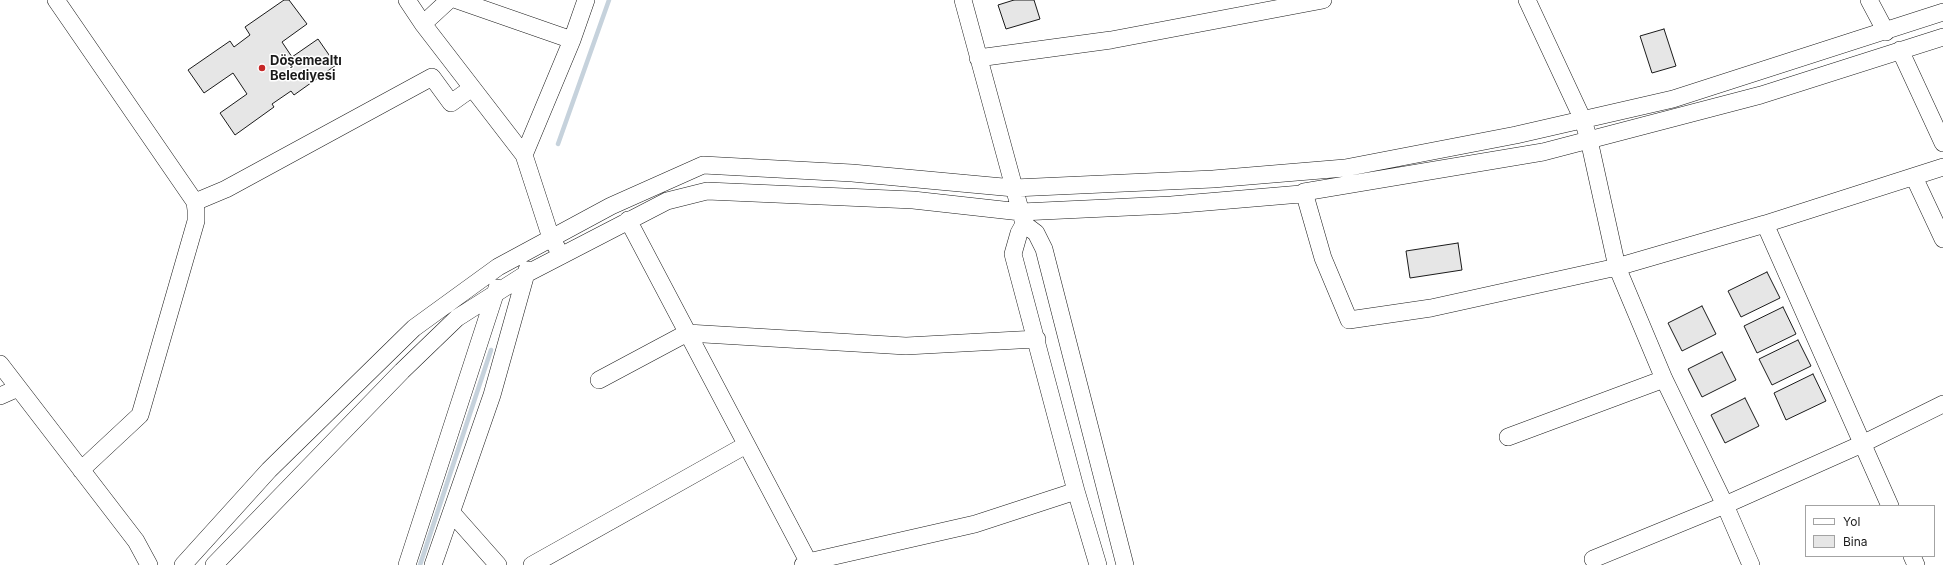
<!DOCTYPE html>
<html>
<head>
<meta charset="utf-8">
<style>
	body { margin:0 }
	#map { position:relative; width:1943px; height:565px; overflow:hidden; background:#fff; font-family:Inter,sans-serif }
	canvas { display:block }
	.legend { position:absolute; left:1805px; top:505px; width:130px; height:52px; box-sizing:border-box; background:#fff; border:1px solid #a3a3a3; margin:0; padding:5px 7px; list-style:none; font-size:12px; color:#1a1a1a }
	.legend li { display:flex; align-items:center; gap:8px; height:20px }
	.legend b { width:20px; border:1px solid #a3a3a3 }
</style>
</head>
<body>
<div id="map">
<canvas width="1943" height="565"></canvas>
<ul class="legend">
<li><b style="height:5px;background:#fff"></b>Yol</li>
<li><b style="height:11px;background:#e6e6e6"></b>Bina</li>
</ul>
</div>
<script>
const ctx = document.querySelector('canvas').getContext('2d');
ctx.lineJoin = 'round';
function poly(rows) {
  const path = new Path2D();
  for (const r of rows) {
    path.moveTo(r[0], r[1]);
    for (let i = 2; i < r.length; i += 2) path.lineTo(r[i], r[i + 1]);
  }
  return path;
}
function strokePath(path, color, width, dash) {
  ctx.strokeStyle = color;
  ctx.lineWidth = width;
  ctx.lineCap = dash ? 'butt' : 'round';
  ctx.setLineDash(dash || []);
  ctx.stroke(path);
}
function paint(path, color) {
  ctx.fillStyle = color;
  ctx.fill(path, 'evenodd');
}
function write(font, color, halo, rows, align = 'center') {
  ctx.font = font + ' Inter,sans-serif';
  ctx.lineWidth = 3;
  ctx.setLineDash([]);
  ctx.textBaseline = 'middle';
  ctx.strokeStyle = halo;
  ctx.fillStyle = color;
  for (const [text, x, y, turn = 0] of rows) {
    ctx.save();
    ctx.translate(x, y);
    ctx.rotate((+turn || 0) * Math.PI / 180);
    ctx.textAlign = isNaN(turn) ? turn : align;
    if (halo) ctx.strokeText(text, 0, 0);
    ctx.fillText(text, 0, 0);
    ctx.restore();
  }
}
strokePath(poly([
	[558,144,609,0],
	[420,565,491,350]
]), '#c6d2dc', 4.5);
const building = poly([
	[284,0,289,0,307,24,282,42,292,57,318,39,336,65,294,95,291,91,272,104,274,107,235,135,220,113,247,94,233,73,204,93,188,70,230,41,234,47,250,35,245,27,284,0],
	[1014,0,1034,0,1040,19,1006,29,998,5,1014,0],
	[1664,29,1676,66,1652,73,1640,36,1664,29],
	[1458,243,1462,270,1410,278,1406,251,1458,243],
	[1767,272,1780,298,1741,317,1728,291,1767,272],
	[1702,306,1716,334,1682,351,1668,323,1702,306],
	[1783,307,1796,334,1757,353,1744,326,1783,307],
	[1798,340,1811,366,1772,385,1759,359,1798,340],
	[1722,352,1736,380,1702,397,1688,369,1722,352],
	[1813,374,1826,401,1786,420,1774,393,1813,374],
	[1745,398,1759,426,1725,443,1711,415,1745,398]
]);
paint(building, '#e6e6e6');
strokePath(building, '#1a1a1a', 1);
const minor = poly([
	[56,0,195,202,196,210,196,221,140,415,81,470],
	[407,0,423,24,524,155],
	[457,0,572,40],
	[963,0,1024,224,1036,233,1044,249,1125,565],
	[1527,0,1583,120,1589,140,1617,267,1664,379,1725,505,1751,565],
	[1869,0,1886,32],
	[423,24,449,0],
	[1900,50,1943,143],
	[978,58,1111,40,1323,0],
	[1914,177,1943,239],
	[1304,192,1323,258,1349,320,1431,308,1617,267,1765,224,1943,167],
	[195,202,226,189,432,77,451,103,472,88],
	[628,220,810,565],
	[1024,224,1019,233,1013,254,1076,491,1098,565],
	[1765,224,1890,506],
	[557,248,551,238,524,155,572,40,586,0],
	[0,364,136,541,149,565],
	[599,380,687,333,906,346,1037,339],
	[0,396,18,388],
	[1508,437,1664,379],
	[452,513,498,565],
	[1912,556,1916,565],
	[1593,559,1725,505,1862,444,1943,404],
	[183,565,269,470,414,328,498,267,611,206,703,165,852,173,1014,188,1213,179,1345,168,1516,135,1673,99,1943,12],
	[214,565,402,371,457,318,526,274,667,201,707,191,913,200,1021,212,1171,205,1301,194,1304,192,1543,152,1761,95,1943,37],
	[407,565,497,288],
	[433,565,492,395,527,270],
	[532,565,746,445],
	[803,565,808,562,975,524,1076,491]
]);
strokePath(minor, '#1a1a1a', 18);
strokePath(minor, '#fff', 17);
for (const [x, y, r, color] of [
	[262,68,4,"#c62828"]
]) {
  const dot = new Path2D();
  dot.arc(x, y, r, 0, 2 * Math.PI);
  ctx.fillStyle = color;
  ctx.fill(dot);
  strokePath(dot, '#fff', 1.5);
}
write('bold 13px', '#1a1a1a', '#fff', [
	["Döşemealtı",270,61],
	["Belediyesi",270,76]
], 'left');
</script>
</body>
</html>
